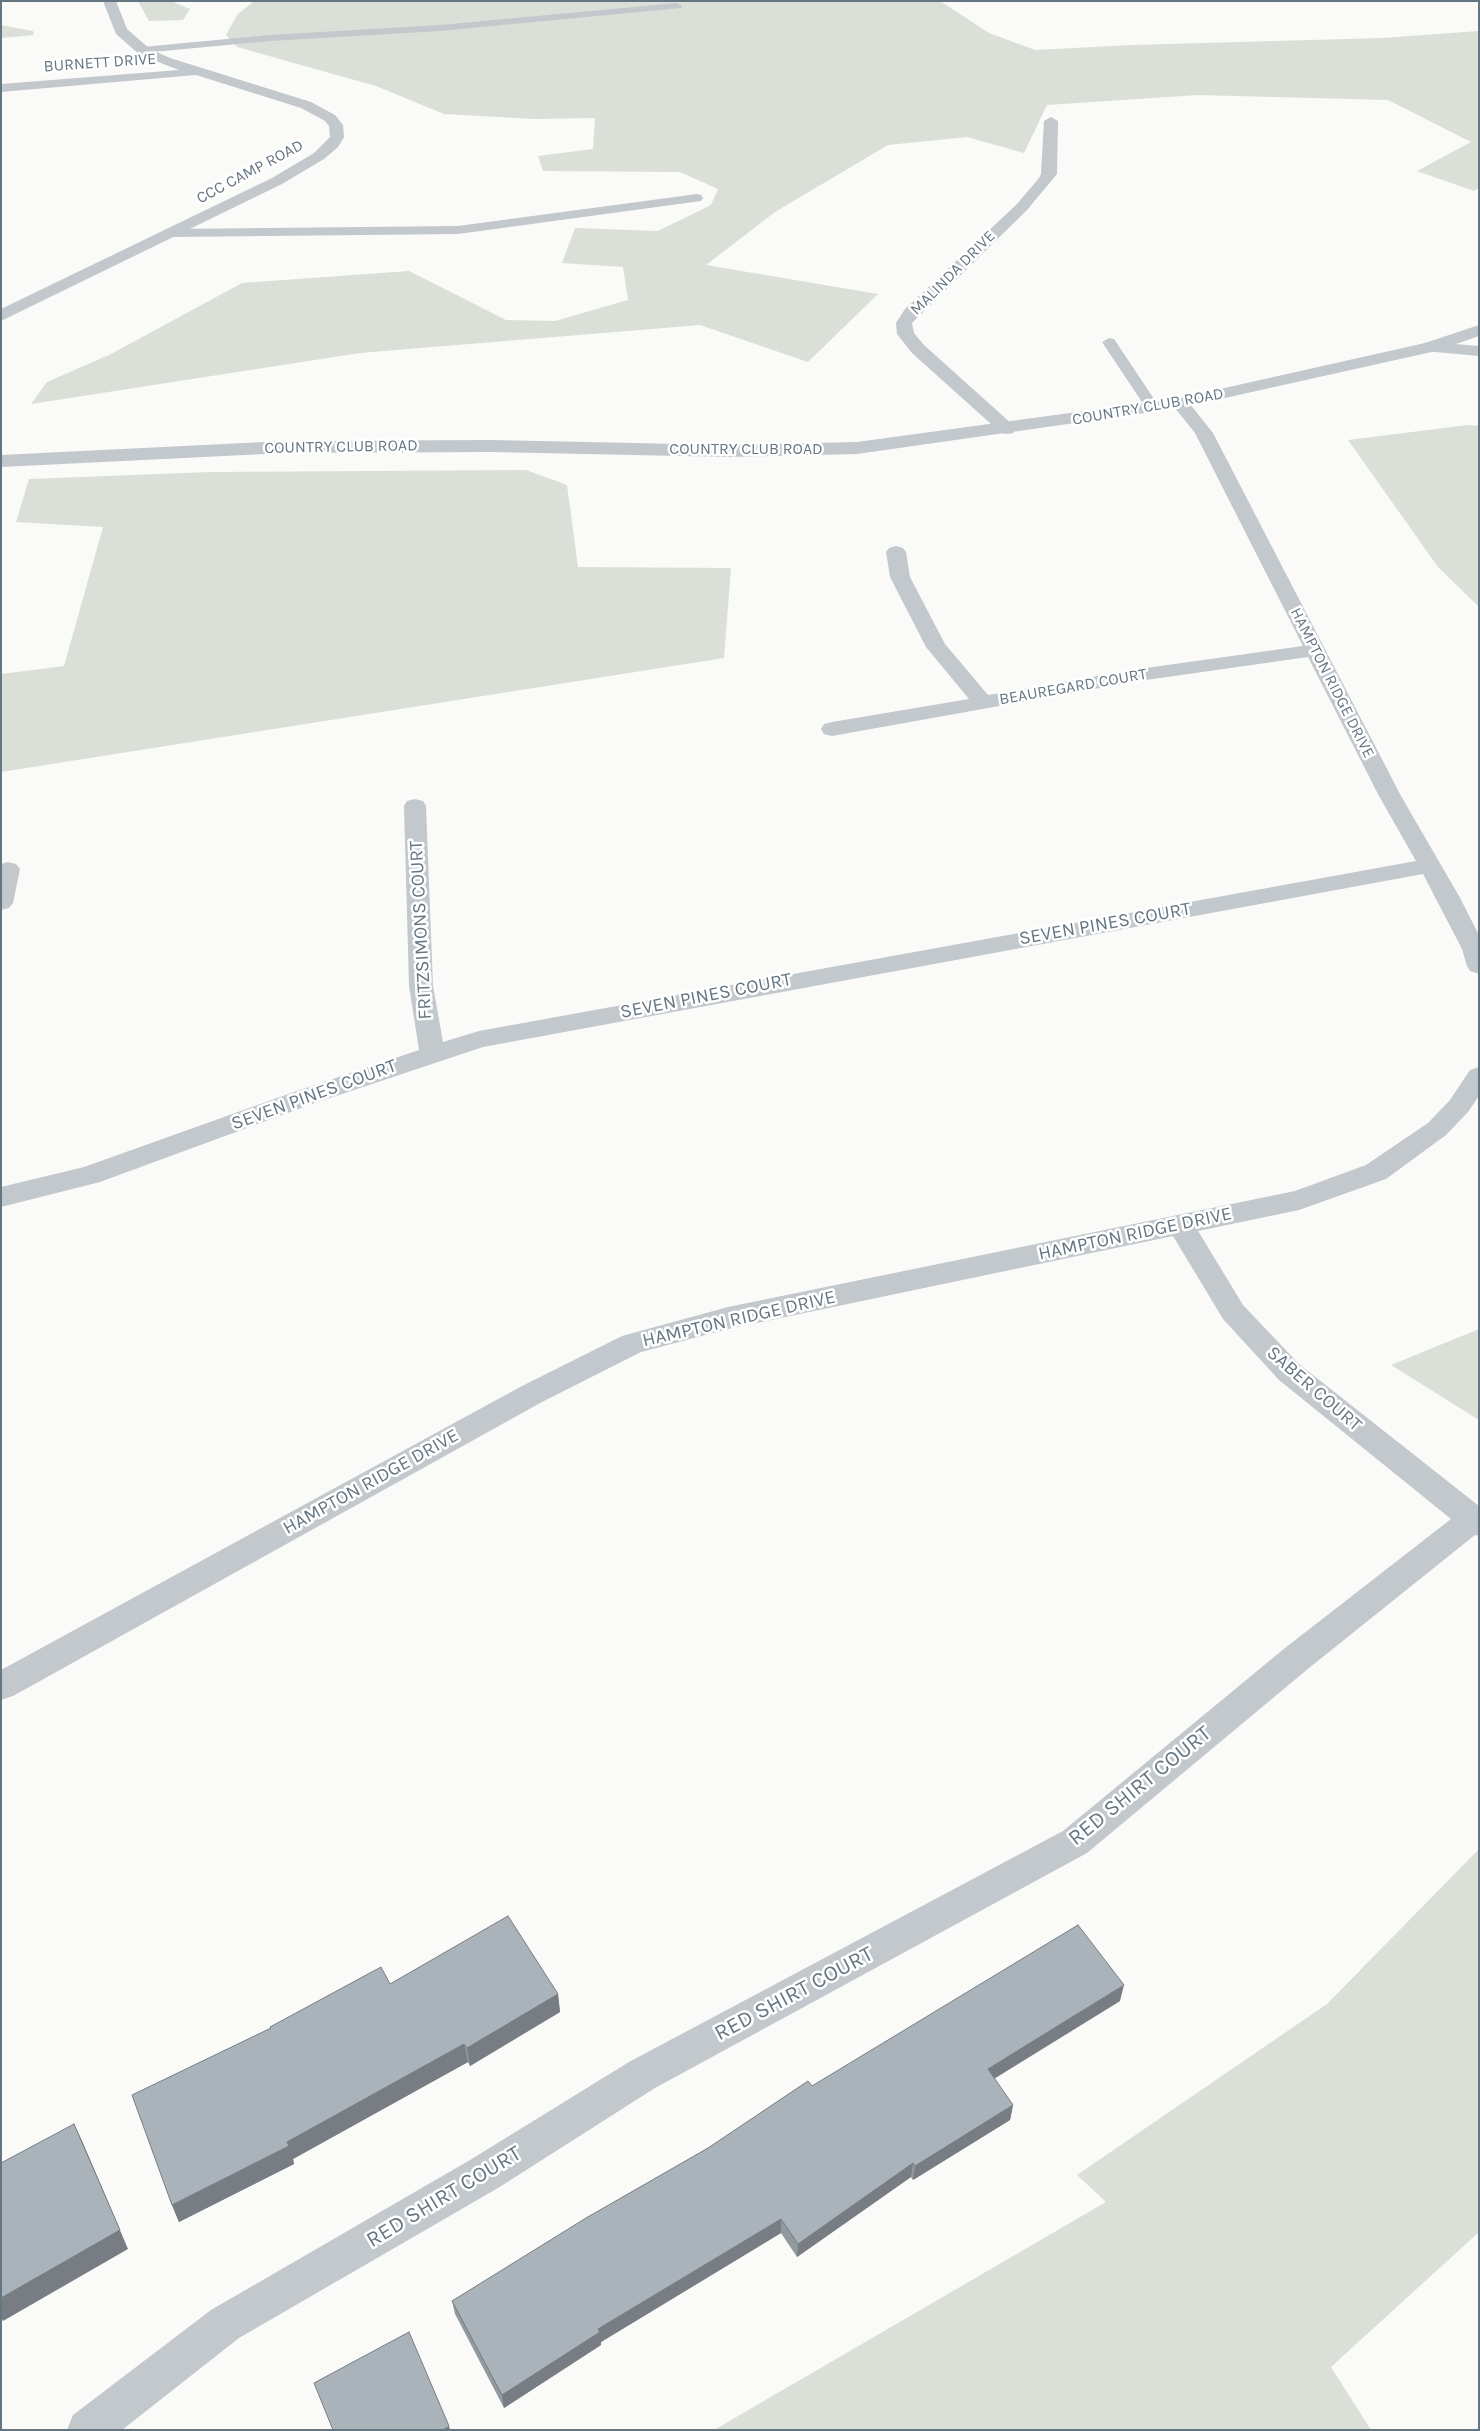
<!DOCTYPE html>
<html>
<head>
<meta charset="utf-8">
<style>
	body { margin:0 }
	#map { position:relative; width:1480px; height:2431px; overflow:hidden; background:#fafaf8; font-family:Karla,sans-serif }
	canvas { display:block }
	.frame { position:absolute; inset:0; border:2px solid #657683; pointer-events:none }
</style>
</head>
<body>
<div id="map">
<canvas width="1480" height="2431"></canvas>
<div class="frame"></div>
</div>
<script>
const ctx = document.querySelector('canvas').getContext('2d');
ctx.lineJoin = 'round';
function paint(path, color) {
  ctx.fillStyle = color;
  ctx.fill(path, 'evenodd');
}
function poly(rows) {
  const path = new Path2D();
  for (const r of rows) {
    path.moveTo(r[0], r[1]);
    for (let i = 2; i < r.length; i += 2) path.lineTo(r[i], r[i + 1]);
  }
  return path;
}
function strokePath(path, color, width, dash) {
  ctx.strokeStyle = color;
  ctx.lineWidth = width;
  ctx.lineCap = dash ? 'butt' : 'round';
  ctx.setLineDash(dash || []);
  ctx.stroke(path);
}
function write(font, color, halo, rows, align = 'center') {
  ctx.font = font + ' Karla,sans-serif';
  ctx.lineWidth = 5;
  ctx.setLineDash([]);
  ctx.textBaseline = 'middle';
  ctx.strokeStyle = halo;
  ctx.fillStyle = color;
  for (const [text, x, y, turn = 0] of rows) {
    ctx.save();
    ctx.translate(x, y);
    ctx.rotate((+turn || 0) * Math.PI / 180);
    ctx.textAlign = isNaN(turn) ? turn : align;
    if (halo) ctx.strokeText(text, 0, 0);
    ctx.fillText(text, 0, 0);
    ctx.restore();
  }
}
paint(poly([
	[138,1,171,1,190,9,183,20,149,21],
	[254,1,940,1,989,33,1035,50,1132,45,1382,38,1479,31,1479,188,1474,191,1417,171,1471,142,1388,100,1198,95,1047,105,1024,153,967,137,888,145,775,212,706,265,878,294,808,362,700,325,360,353,31,404,47,382,111,354,242,283,409,271,506,320,555,321,628,300,623,267,562,263,575,228,658,231,711,205,718,189,680,172,543,171,538,156,593,149,595,118,535,119,444,114,376,86,237,47,226,35,237,15],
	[1,25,33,31,34,35,1,38],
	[1468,425,1479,426,1479,607,1438,567,1348,440],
	[526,470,567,485,578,567,731,568,724,658,1,772,1,674,64,666,103,527,16,522,29,479,211,472],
	[1479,1329,1479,1420,1391,1365],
	[1479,1849,1479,2232,1331,2367,1371,2430,714,2430,1106,2202,1077,2175,1327,2004]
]), '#dadfd7');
paint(poly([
	[677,3,682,6,681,8,440,31,270,41,142,53,137,50,142,47,270,35,440,25,677,3],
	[697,194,701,195,703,198,701,201,458,234,172,237,166,233,172,229,458,226,697,194],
	[1109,338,1114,339,1160,408,1158,411,1148,411,1102,342,1109,338]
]), '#c3c8cc');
paint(poly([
	[103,1,116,1,127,29,150,49,170,58,311,102,335,115,343,125,344,137,338,147,324,159,282,184,1,321,1,309,272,178,314,153,330,137,329,126,325,121,301,108,196,75,1,92,1,84,179,70,140,55,116,34,103,1],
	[1051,117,1058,121,1057,174,1027,210,912,323,914,333,924,345,1013,425,1016,429,1013,433,1007,434,1001,433,912,353,897,334,896,323,905,309,1017,204,1039,178,1041,174,1044,121,1051,117],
	[1430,342,1479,346,1479,356,1424,351,1421,347,1424,343,1430,342],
	[1180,398,1186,399,1213,433,1401,796,1459,896,1479,935,1479,974,1470,971,1467,966,1462,949,1423,874,483,1047,312,1104,100,1182,1,1207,1,1187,84,1167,294,1092,419,1050,409,986,404,806,407,801,415,799,423,801,426,806,433,986,443,1042,479,1031,1416,861,1379,796,1308,657,1139,681,832,736,824,734,821,729,824,724,832,722,969,699,926,647,890,577,886,552,889,548,896,546,903,548,906,552,910,577,945,644,988,695,1139,669,1303,646,1195,433,1171,403,1174,399,1180,398],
	[8,862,16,864,20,869,13,903,9,908,1,910,1,864,8,862],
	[1479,1067,1479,1096,1468,1112,1446,1135,1386,1179,1299,1210,1198,1231,1243,1305,1299,1364,1479,1506,1479,1536,1475,1535,1309,1668,1087,1853,655,2088,498,2188,239,2338,122,2430,67,2430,73,2415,211,2310,470,2160,629,2062,1063,1831,1285,1648,1451,1519,1279,1380,1223,1319,1173,1236,728,1329,641,1352,542,1402,13,1696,1,1700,1,1670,522,1386,622,1336,728,1307,1295,1191,1366,1165,1428,1123,1450,1100,1470,1070,1479,1067]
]), '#c3c8cc');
paint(poly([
	[1479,325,1479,336,1436,351,1180,408,857,454,729,457,491,452,285,453,1,467,1,455,285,441,491,440,729,445,857,442,1180,398,1425,343,1479,325]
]), '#c3c8cc');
paint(poly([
	[390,1984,558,1994,560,2012,470,2066,468,2062,293,2159,294,2164,179,2222,172,2205],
	[1120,2001,994,2079,1013,2105,1010,2120,913,2180,911,2177,797,2257,781,2233,601,2342,601,2345,504,2408,455,2314,452,2301,812,2086]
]), '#929a9f');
paint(poly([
	[1124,1985,1120,2001,985,2084,988,2069],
	[558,1994,560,2012,470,2066,467,2048],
	[464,2044,468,2062,293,2159,294,2164,179,2222,172,2205],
	[1013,2105,1010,2120,913,2180,915,2166],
	[74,2124,83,2143,128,2249,3,2321,1,2317,1,2298],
	[913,2163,911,2177,797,2257,798,2244],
	[781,2219,781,2233,601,2342,601,2345,504,2408,502,2395,598,2329],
	[449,2426,450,2430,443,2430]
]), '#777d82');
const building = poly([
	[508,1916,558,1994,467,2048,464,2044,287,2142,289,2146,172,2205,132,2095,271,2028,270,2027,381,1967,390,1984,508,1916],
	[1078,1925,1124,1985,988,2069,1013,2105,915,2166,913,2163,798,2244,781,2219,598,2329,600,2332,502,2395,452,2301,586,2218,708,2148,808,2081,812,2086,1078,1925],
	[74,2124,120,2230,1,2298,1,2163,74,2124],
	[409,2332,449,2426,443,2430,333,2430,314,2383,409,2332]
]);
paint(building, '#aab3b9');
strokePath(building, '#777d82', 1);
write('16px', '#657683', '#fff', [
	["BURNETT DRIVE",100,63,-4],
	["CCC CAMP ROAD",250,172,-28],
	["MALINDA DRIVE",953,273,-45],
	["COUNTRY CLUB ROAD",1148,407,-10],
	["COUNTRY CLUB ROAD",341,447,-1],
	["COUNTRY CLUB ROAD",746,449],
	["HAMPTON RIDGE DRIVE",1332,683,63],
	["BEAUREGARD COURT",1073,687,-10]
]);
write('19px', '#657683', '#fff', [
	["SEVEN PINES COURT",1105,924,-10],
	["FRITZSIMONS COURT",421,930,-93],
	["SEVEN PINES COURT",706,996,-11],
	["SEVEN PINES COURT",314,1095,-20],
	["HAMPTON RIDGE DRIVE",1135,1234,-12],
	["HAMPTON RIDGE DRIVE",739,1319,-13],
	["SABER COURT",1314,1389,41],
	["HAMPTON RIDGE DRIVE",371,1482,-29]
]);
write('22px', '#657683', '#fff', [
	["RED SHIRT COURT",1140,1786,-39],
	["RED SHIRT COURT",794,1994,-28],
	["RED SHIRT COURT",444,2197,-31]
]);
</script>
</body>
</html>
